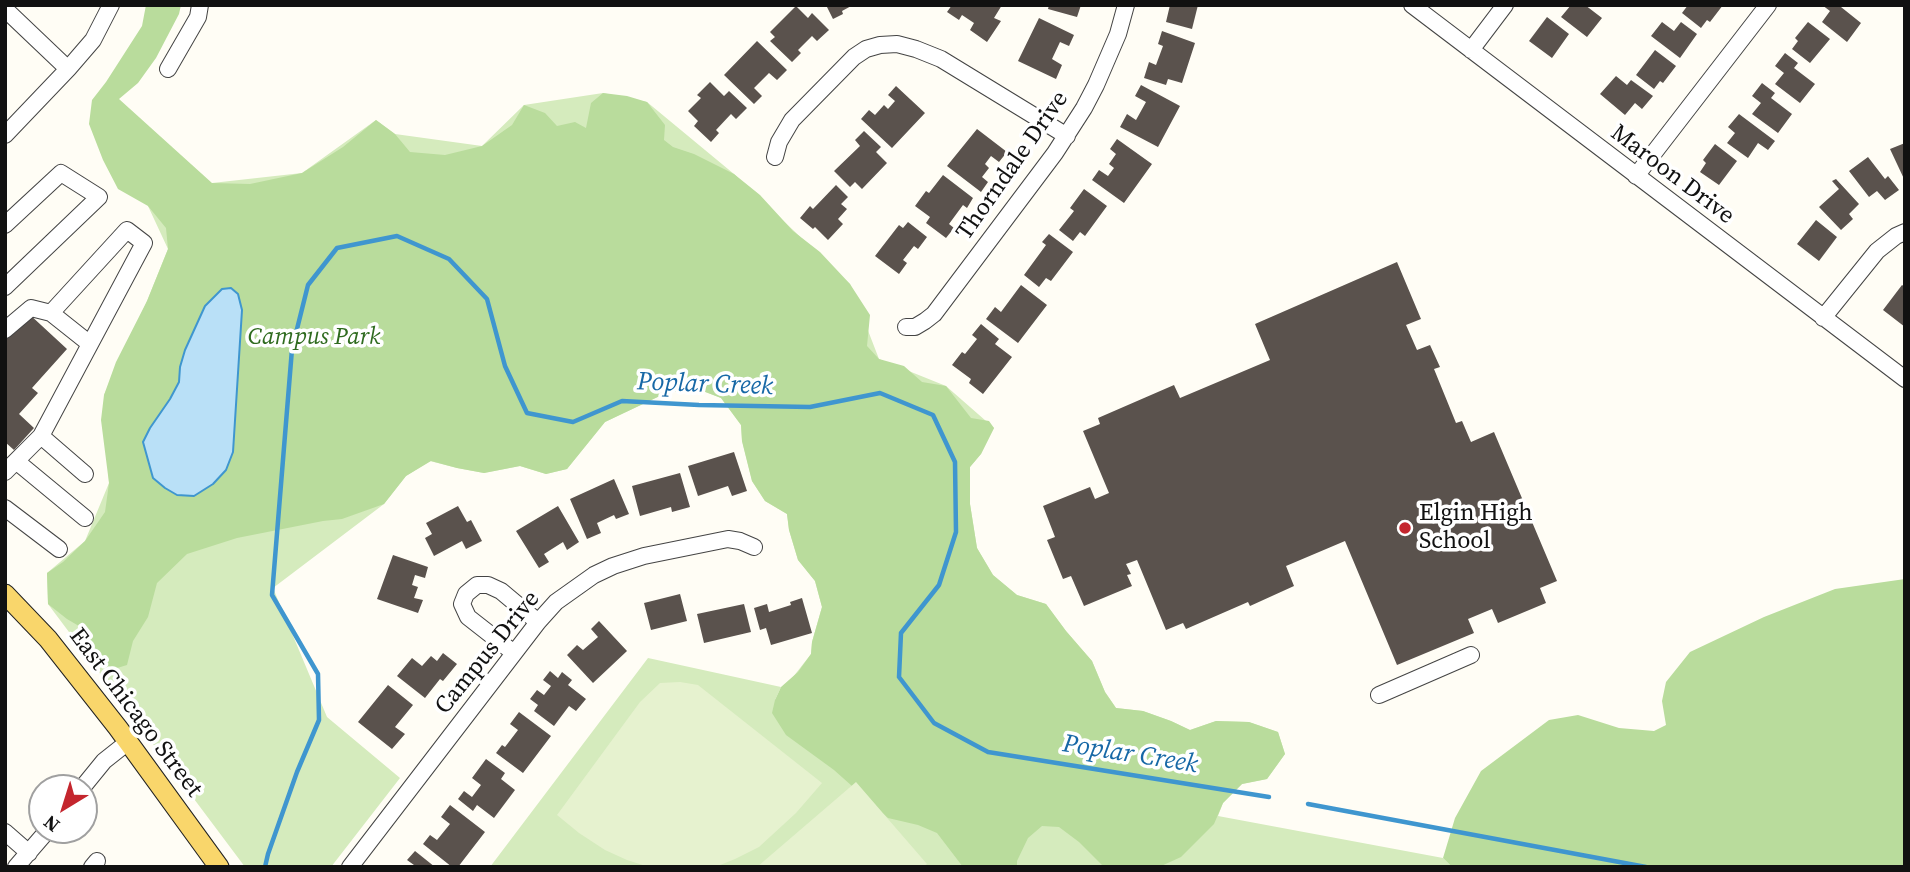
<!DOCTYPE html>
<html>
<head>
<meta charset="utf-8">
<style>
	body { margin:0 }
	#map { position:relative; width:1910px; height:872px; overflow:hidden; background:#fffdf5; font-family:"Source Serif 4",serif }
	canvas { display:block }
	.frame { position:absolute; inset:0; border:7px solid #111; pointer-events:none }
	.north { position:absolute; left:28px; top:774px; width:70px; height:70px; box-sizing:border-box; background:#fff; border:2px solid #a0a0a0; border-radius:50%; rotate:218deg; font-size:19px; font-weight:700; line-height:28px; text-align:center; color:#111 }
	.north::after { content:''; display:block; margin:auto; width:24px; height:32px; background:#c4262e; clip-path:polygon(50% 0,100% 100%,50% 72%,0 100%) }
</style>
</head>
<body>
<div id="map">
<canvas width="1910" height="872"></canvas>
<div class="frame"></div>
<div class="north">N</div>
</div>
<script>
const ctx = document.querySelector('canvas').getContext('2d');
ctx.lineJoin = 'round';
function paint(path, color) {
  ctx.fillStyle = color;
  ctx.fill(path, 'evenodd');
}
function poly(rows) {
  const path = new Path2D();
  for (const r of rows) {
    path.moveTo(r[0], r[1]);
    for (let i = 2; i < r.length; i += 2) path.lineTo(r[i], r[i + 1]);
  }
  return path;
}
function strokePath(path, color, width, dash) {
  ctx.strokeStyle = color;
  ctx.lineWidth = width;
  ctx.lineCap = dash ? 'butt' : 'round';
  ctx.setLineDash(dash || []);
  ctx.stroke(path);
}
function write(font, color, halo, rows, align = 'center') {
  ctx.font = font + ' "Source Serif 4",serif';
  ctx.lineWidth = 7;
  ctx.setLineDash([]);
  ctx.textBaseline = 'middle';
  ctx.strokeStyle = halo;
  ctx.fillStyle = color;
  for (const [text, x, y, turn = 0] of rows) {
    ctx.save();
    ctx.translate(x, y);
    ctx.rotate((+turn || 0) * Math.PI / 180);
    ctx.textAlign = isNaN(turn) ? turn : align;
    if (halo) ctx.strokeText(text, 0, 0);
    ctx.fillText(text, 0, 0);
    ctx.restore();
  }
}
paint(poly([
	[603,93,647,102,734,174,850,284,879,359,946,386,994,428,981,454,970,467,970,504,977,548,993,575,1017,595,1046,604,1066,631,1092,661,1105,692,1116,708,1143,711,1171,721,1190,730,1216,721,1249,722,1278,732,1285,754,1267,779,1242,784,1223,803,1218,816,1443,858,1452,867,490,867,648,658,781,687,775,700,811,654,812,642,822,607,815,581,798,560,789,530,787,514,765,501,752,481,742,441,741,425,721,398,695,388,664,394,605,422,567,469,546,474,520,466,484,473,457,468,430,461,406,476,384,504,273,588,327,717,400,778,331,867,245,867,48,604,47,573,85,541,109,483,104,395,147,301,168,249,148,206,212,183,302,173,376,120,395,134,482,146,524,105]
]), '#d5ebbd');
paint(poly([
	[146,5,181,5,179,14,156,58,138,83,119,99,212,183,250,184,302,173,343,147,376,120,395,134,410,152,445,155,482,146,512,125,524,105,545,113,557,126,575,122,586,128,591,103,603,93,627,96,647,102,665,125,664,140,673,147,694,154,734,174,760,195,793,231,820,252,850,284,870,315,867,346,879,359,904,366,922,382,946,386,971,418,989,421,994,428,981,454,970,467,970,504,977,548,993,575,1017,595,1046,604,1066,631,1092,661,1105,692,1116,708,1143,711,1171,721,1190,730,1216,721,1249,722,1278,732,1285,754,1267,779,1242,784,1223,803,1214,824,1181,857,1159,867,1103,866,1079,842,1059,827,1042,826,1028,838,1017,861,1017,867,963,867,937,833,918,825,888,818,834,770,786,735,772,713,775,700,781,687,798,672,811,654,812,642,822,607,815,581,798,560,789,530,787,514,765,501,752,481,742,441,741,425,721,398,695,388,664,394,605,422,567,469,546,474,520,466,484,473,457,468,431,461,406,476,384,504,342,519,323,521,237,538,187,554,157,583,148,617,133,641,127,665,114,669,97,659,84,629,67,619,48,604,47,573,63,562,85,541,105,512,109,483,101,420,104,395,116,362,147,301,168,249,166,228,148,206,118,189,103,160,89,124,92,100,106,82,142,26],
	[1905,579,1905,867,1452,867,1443,858,1455,818,1481,771,1549,720,1578,715,1619,728,1654,731,1666,725,1662,701,1666,682,1690,652,1764,617,1835,589]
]), '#b9dc9c');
paint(poly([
	[680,682,698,685,822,783,796,813,759,847,735,859,715,867,649,867,627,860,605,850,579,833,557,815,640,702,660,683],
	[856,782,927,864,923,867,757,867]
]), '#e6f2cf');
const water = poly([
	[231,288,238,294,242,310,233,452,226,470,213,484,194,496,177,495,165,488,153,478,143,442,150,428,170,399,179,382,180,367,185,350,205,306,222,289,231,288]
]);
paint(water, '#b9e0f7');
strokePath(water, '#3f96cf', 2);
strokePath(poly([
	[1308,804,1646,867],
	[265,867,268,854,297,772,319,720,318,674,272,595,292,349,308,285,337,248,397,236,449,259,487,299,505,366,527,413,573,422,622,401,699,405,810,407,880,393,933,415,955,462,956,532,939,585,901,633,899,677,934,723,988,752,1269,797]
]), '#3f96cf', 4.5);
paint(poly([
	[826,5,853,5,842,11,843,14,833,19],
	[952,5,1002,5,994,18,1001,21,987,42,970,30,974,23,962,15,959,20,947,12],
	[1049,5,1081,5,1077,17,1048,9],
	[1170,5,1198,5,1192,29,1166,22],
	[1571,5,1585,5,1602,18,1587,37,1561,17],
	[1688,5,1723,5,1710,22,1707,20,1701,28,1682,13],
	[1822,5,1842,5,1841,7,1861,23,1847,42,1822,22,1830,11],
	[796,6,808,18,812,13,829,30,817,41,812,36,798,50,801,53,792,62,770,41,775,37,770,32],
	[1547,17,1569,34,1552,58,1529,41],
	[1039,18,1074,35,1069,46,1060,42,1052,59,1062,65,1056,79,1018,61],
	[1662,22,1674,31,1681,22,1697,34,1680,58,1651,36],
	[1808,22,1830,39,1810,63,1792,49,1798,41,1795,38],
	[1162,31,1195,43,1182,83,1168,79,1166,85,1144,78,1149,62,1156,65,1163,46,1158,44],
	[757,41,787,70,777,80,769,73,754,88,762,96,754,104,724,75],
	[1655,50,1676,66,1663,83,1660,81,1654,89,1636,75],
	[1785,53,1798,63,1794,68,1815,84,1800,103,1775,84,1784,73,1775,66],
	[1616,76,1627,85,1631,80,1653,96,1642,109,1635,103,1625,115,1600,94],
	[710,82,724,96,729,91,747,108,736,119,731,114,716,130,719,133,711,142,694,126,698,121,688,111,701,98,697,95],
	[1762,83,1775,93,1771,98,1792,114,1778,133,1752,114,1761,103,1752,96],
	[1141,85,1180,106,1158,147,1120,127,1127,114,1136,120,1146,102,1135,96],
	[896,86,925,113,892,148,861,119,869,110,875,115,884,105,888,109,895,101,888,95],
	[1739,114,1775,141,1768,150,1758,143,1748,158,1727,143,1735,133,1728,127],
	[977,129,1007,152,999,162,991,156,985,164,989,168,982,177,988,182,981,192,947,166],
	[864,131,881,147,876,152,887,163,862,189,855,182,850,187,834,171,860,146,855,140],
	[1117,139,1152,164,1124,203,1092,180,1099,170,1108,176,1114,168,1109,164,1116,154,1110,149],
	[1905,143,1905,181,1890,149],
	[1715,144,1737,161,1719,185,1700,172,1706,163,1703,160],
	[1868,157,1885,179,1888,176,1899,190,1885,200,1877,191,1869,197,1849,171],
	[943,175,973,198,967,208,963,205,949,224,954,228,946,238,926,223,930,217,915,206,926,191,929,193],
	[1836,179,1859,204,1849,214,1853,219,1841,230,1819,207,1839,189,1832,181],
	[836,185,848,197,841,204,847,209,838,219,843,224,828,240,815,227,813,229,800,218,810,206,813,209],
	[1084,189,1107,206,1085,236,1080,232,1073,241,1059,230,1074,211,1070,208],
	[1816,220,1837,237,1819,261,1797,244],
	[908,222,927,237,918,249,914,246,903,260,907,263,899,274,875,256,899,225,903,228],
	[1049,234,1073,252,1051,281,1046,278,1039,287,1024,275,1046,245,1042,242],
	[1397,262,1421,319,1406,325,1417,350,1430,345,1440,367,1434,369,1456,423,1462,421,1471,442,1494,432,1557,581,1540,588,1546,603,1498,623,1492,609,1468,619,1474,633,1397,665,1345,541,1286,566,1294,586,1250,606,1248,602,1186,629,1183,623,1166,630,1137,560,1126,564,1131,574,1127,575,1132,586,1084,606,1071,576,1063,579,1047,540,1055,537,1043,506,1090,487,1095,499,1109,493,1083,431,1100,424,1098,418,1174,385,1180,398,1270,360,1255,324],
	[1021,285,1047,305,1018,343,986,319,995,307,1001,312],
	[1902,285,1905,287,1905,327,1883,310],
	[28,313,67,349,32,388,38,393,19,414,34,428,14,450,5,442,5,340],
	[981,324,999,339,995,344,1012,357,983,394,969,383,971,379,952,365,962,352,965,354,977,339,972,335],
	[734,452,747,491,732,496,728,486,698,496,688,466],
	[680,473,690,507,672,512,671,507,640,516,632,486],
	[614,479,629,514,616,519,614,515,597,523,601,533,587,539,570,499],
	[458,506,467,522,471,520,482,541,466,549,462,541,434,556,425,538,432,534,426,523],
	[558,506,579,542,567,550,563,542,544,554,549,562,539,568,516,531],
	[393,555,428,567,425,578,415,575,412,585,418,587,414,598,423,600,418,613,377,599],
	[680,594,687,621,651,630,644,603],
	[802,598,812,633,771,645,766,628,760,630,754,608,767,604,769,612,791,605,790,602],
	[744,604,751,632,704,643,697,614],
	[599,621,627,651,593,683,567,655,577,645,583,650,598,637,591,629],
	[443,653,457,664,443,681,440,679,425,698,397,676,412,658,422,666,431,656,437,661],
	[550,671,558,678,562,672,572,680,568,685,586,699,576,711,569,706,554,726,534,711,538,705,530,699,537,690,544,695,551,686,543,680],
	[388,685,413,705,395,727,405,734,392,749,358,722],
	[519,712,551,736,523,773,496,753,502,745,505,747,518,730,510,724],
	[486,759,505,773,501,779,515,790,494,818,477,805,473,811,458,799,464,791,472,797,481,785,472,778],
	[450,805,485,832,458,867,452,867,423,844,430,835,437,840,450,824,441,817],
	[415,851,435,867,412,867,414,865,407,860]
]), '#5a524d');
const minor = poly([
	[1412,5,1905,379],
	[5,9,68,69,5,135],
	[1471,50,1505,5],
	[68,69,93,40,111,5],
	[168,69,198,17,200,5],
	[775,157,779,142,792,120,854,57,866,49,880,45,897,44,916,49,941,59,1067,136],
	[1636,176,1768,5],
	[5,225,61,173,99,197,5,287],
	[1823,318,1877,251,1896,236,1905,232],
	[906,327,915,327,925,321,934,314,1055,153,1084,108,1096,85,1118,34,1126,5],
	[5,330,31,308,51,313,90,344],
	[41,436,85,474],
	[16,461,85,518],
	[5,472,41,436,144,243,127,230,51,313],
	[5,508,59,549],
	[514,653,468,617,462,604,466,594,477,585,488,585,501,591,538,622],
	[1379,695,1471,655],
	[82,788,104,761,128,742],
	[5,832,29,853],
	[16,867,48,830],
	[92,867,97,861],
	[350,867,538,622,556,602,594,575,613,566,644,556,728,539,740,541,754,547]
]);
const major = poly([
	[5,594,48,639,118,728,219,867]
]);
strokePath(minor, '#444', 18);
strokePath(major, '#222', 21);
strokePath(minor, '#fff', 16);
strokePath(major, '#f9d66b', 19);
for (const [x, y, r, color] of [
	[1405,528,7,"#c4262e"]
]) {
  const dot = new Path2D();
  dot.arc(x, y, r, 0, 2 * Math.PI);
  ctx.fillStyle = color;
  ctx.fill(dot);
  strokePath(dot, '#fff', 2.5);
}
write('24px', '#111', '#fff', [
	["Thorndale Drive",1013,166,-55],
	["Maroon Drive",1672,175,37],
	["Campus Drive",488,653,-51],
	["East Chicago Street",135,713,53]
]);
write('italic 24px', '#2f6b1f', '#fff', [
	["Campus Park",314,338]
]);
write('24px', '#111', '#fff', [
	["Elgin High",1419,514],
	["School",1419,542]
], 'left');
write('italic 26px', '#1768a6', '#fff', [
	["Poplar Creek",705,385,2],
	["Poplar Creek",1130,755,9]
]);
</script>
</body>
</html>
